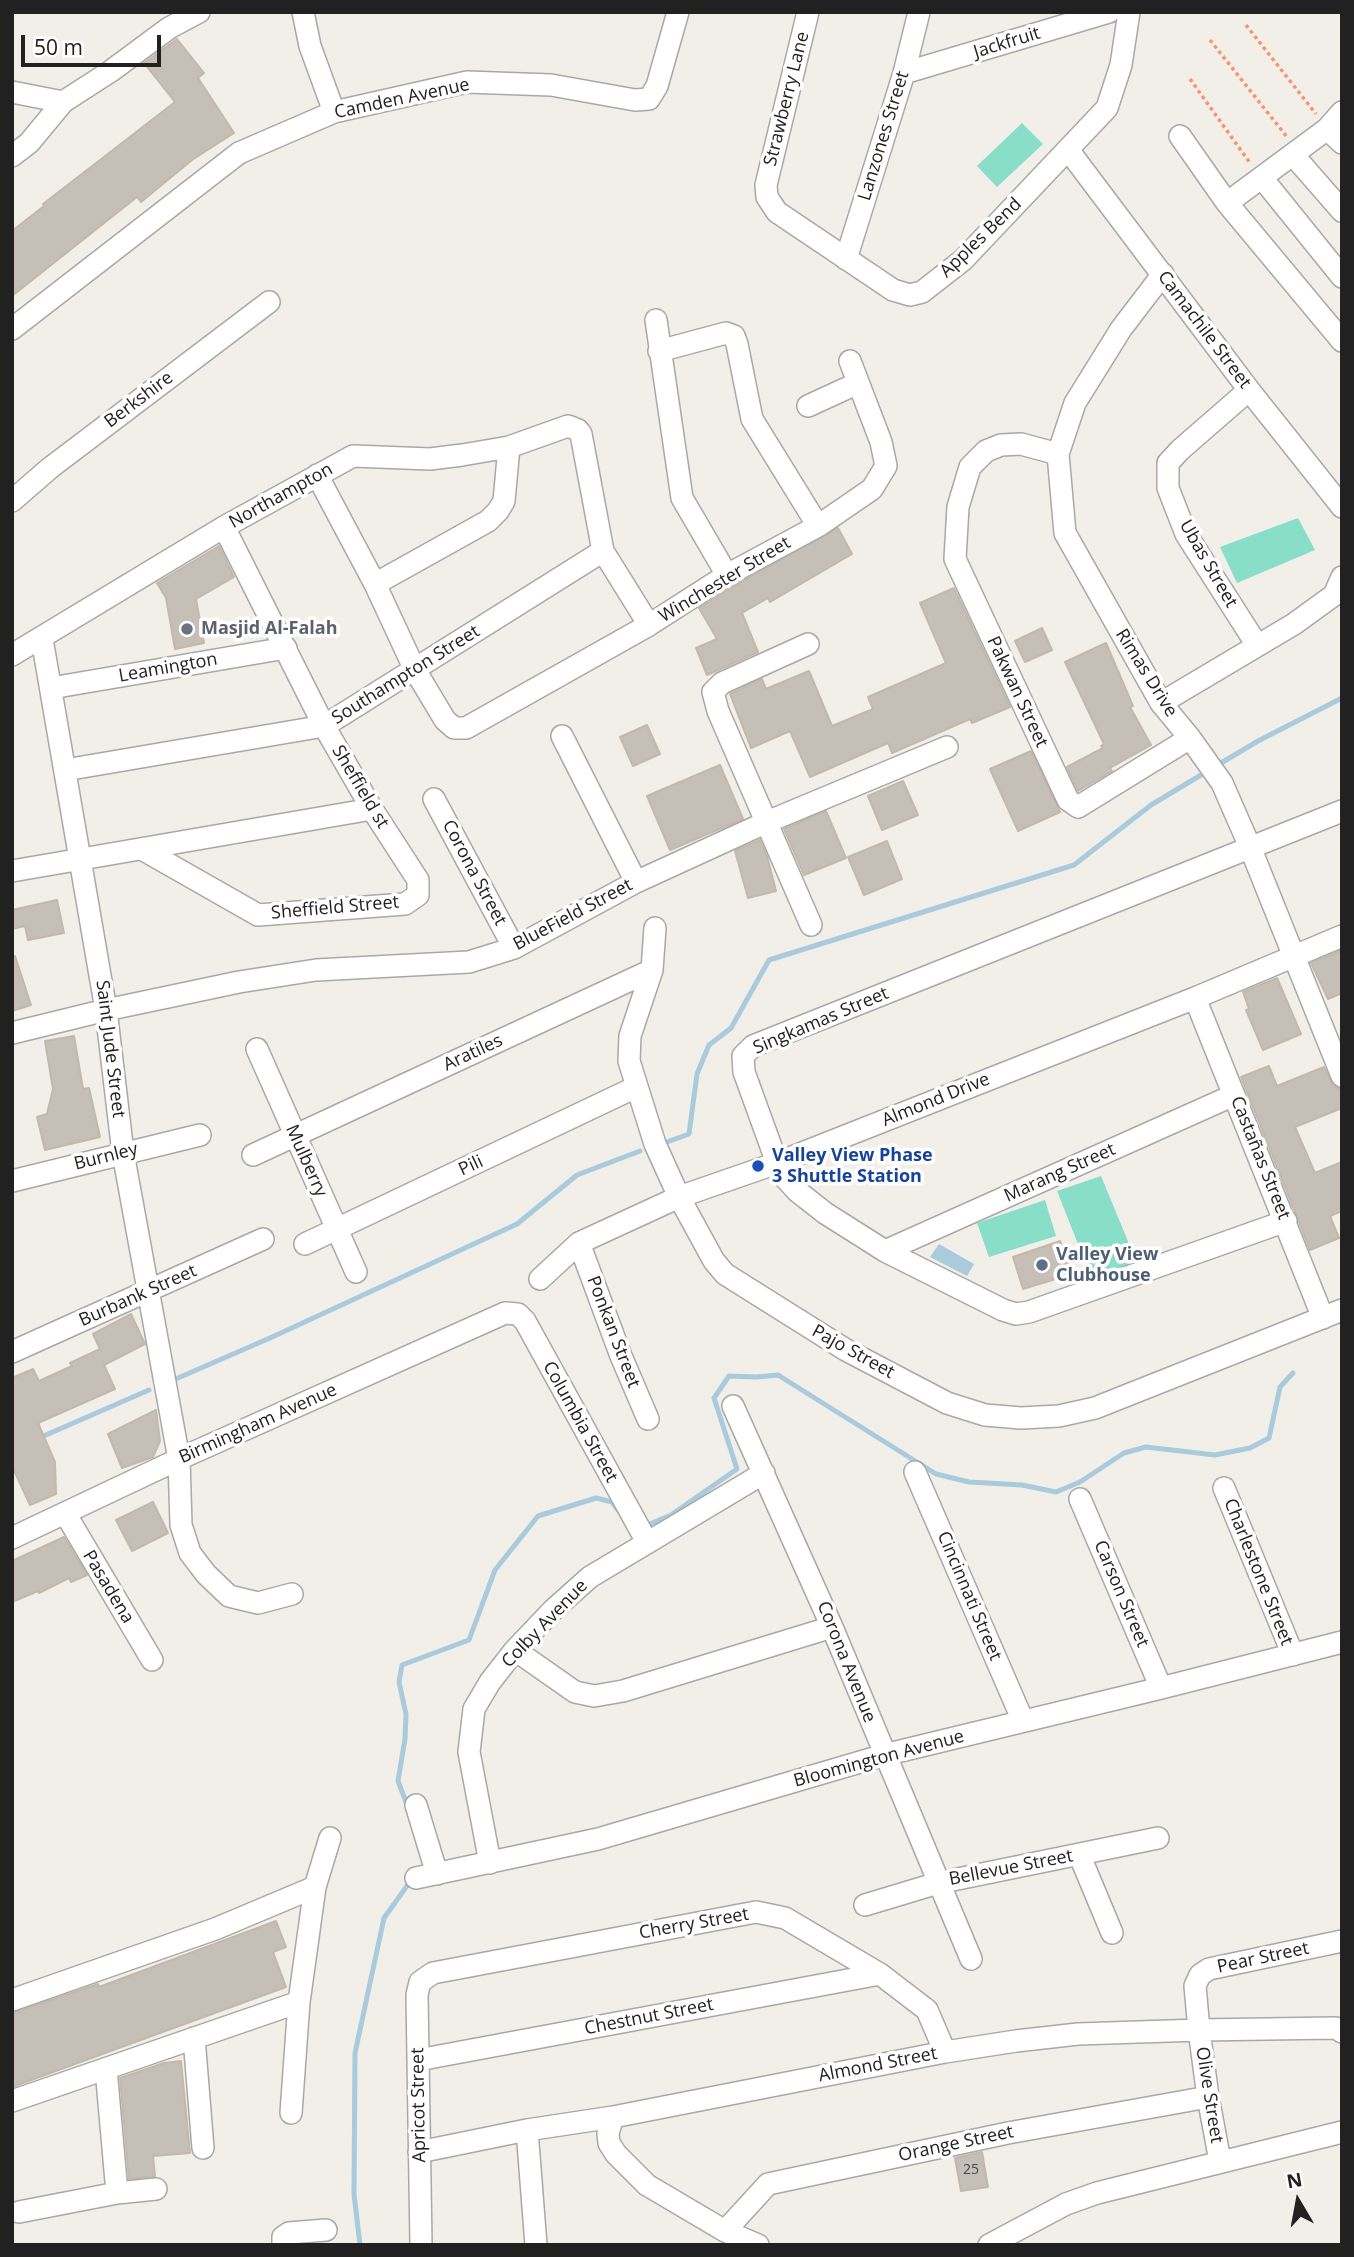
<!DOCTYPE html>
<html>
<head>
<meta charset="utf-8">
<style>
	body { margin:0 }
	#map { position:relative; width:1354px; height:2257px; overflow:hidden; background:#f1efe8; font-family:"Open Sans",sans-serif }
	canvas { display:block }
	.frame { position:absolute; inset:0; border:14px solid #212121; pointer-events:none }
	.north { position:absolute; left:1263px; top:2166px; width:70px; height:70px; -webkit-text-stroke:5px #fff; paint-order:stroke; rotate:350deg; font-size:19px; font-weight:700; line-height:28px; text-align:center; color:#212121 }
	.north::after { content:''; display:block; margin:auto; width:24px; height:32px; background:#212121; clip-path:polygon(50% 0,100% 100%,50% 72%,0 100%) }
	.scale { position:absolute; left:21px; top:35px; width:140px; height:32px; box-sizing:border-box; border:4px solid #212121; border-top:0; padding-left:9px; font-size:21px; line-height:24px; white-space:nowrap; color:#212121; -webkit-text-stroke:5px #fff; paint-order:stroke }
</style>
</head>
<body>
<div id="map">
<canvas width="1354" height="2257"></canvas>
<div class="frame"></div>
<div class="north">N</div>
<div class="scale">50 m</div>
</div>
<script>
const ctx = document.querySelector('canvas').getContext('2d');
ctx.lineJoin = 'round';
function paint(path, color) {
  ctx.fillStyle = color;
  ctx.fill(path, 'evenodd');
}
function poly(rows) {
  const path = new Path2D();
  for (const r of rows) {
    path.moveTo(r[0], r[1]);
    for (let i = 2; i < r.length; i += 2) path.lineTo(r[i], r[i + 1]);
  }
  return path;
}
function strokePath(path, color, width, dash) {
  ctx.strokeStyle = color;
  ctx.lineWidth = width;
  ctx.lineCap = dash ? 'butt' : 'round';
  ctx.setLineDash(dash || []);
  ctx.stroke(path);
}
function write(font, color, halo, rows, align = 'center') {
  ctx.font = font + ' "Open Sans",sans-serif';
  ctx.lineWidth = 7;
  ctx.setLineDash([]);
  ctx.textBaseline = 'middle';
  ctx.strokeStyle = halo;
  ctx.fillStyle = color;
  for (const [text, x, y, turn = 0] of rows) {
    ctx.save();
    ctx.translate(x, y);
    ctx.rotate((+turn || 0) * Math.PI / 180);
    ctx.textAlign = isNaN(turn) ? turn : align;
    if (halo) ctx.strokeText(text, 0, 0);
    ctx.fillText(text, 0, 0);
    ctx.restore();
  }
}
paint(poly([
	[1022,123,1043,144,997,187,977,166],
	[1298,518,1315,550,1237,583,1220,547],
	[1101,1176,1137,1263,1091,1277,1057,1191],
	[1045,1200,1056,1236,989,1257,977,1223]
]), '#88dec9');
paint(poly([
	[939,1244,974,1264,967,1276,930,1257]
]), '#aacadd');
strokePath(poly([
	[1221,763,1258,741,1342,698],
	[664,1143,689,1134,697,1074,709,1045,731,1028,769,960,1074,865,1151,805,1201,775],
	[171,1381,270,1338,517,1224,577,1175,640,1151],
	[39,1438,149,1390],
	[643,1527,671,1515,737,1469,714,1398,729,1376,756,1377,778,1375,936,1474,969,1482,1022,1485,1056,1492,1080,1482,1124,1453,1146,1447,1215,1455,1250,1448,1269,1438,1280,1387,1293,1373],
	[408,1807,398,1781,405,1739,406,1714,399,1682,402,1665,469,1640,495,1570,538,1516,596,1498,612,1502,618,1510],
	[360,2245,354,2194,355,2053,384,1918,412,1879]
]), '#aacadd', 5);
const building = poly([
	[177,39,204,73,198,78,234,133,192,160,141,202,137,197,12,296,12,231,44,206,43,204,175,102,144,63,177,39],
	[838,528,852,554,770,602,768,598,742,613,758,652,707,675,696,648,717,639,699,608,734,586,838,528],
	[219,546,234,577,196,599,204,643,175,649,166,598,157,583,219,546],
	[954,588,1010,707,972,723,970,719,892,753,888,743,810,777,790,731,751,748,730,694,762,679,766,689,809,671,832,726,873,709,868,697,946,663,920,603,954,588],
	[1042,628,1052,650,1025,662,1015,641,1042,628],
	[1106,643,1133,706,1130,707,1151,745,1110,768,1112,771,1078,791,1067,767,1103,748,1101,746,1104,744,1065,662,1106,643],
	[647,725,660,754,633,766,620,737,647,725],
	[1031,751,1060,812,1018,831,990,769,1031,751],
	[720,765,743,819,670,850,647,796,720,765],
	[903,781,918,815,882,830,868,796,903,781],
	[826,811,846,858,804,875,784,829,826,811],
	[760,840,767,856,776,891,748,898,735,851,760,840],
	[887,841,902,879,864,895,848,857,887,841],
	[57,900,64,933,28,940,25,926,12,929,12,910,57,900],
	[1342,950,1342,993,1328,999,1311,963,1342,950],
	[15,956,31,1005,12,1011,12,957,15,956],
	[1277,978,1301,1034,1263,1050,1246,1010,1249,1009,1243,992,1277,978],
	[74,1036,83,1089,89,1088,100,1137,45,1150,37,1117,47,1114,53,1089,45,1041,74,1036],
	[1269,1066,1277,1086,1324,1067,1333,1086,1342,1089,1342,1108,1295,1127,1315,1173,1342,1162,1342,1211,1330,1216,1339,1238,1310,1250,1241,1077,1269,1066],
	[1060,1241,1072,1274,1023,1289,1013,1257,1060,1241],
	[131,1314,145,1344,104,1365,115,1389,38,1423,55,1462,56,1494,30,1505,12,1466,12,1378,33,1369,39,1381,72,1366,70,1363,100,1349,93,1334,131,1314],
	[156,1410,160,1441,153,1457,122,1468,108,1434,156,1410],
	[153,1502,168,1533,132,1551,116,1520,153,1502],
	[64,1537,87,1575,71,1582,69,1578,39,1593,38,1591,12,1602,12,1561,64,1537],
	[276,1921,286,1947,273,1952,286,1987,12,2087,12,2013,98,1984,99,1987,276,1921],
	[181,2061,190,2153,153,2156,155,2176,129,2179,120,2078,164,2063,181,2061],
	[982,2152,988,2187,961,2191,955,2158,982,2152]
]);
paint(building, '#c6bfb7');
strokePath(building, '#c3b9aa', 2);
const minor = poly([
	[303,12,310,46,334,112],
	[808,12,766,185,767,197,777,212,893,290,910,295,922,292,963,260,1107,108,1121,65,1129,12],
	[904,73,1109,12],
	[12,92,63,102],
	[1327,129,1342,112],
	[1180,136,1227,203,1342,341],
	[1069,151,1249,390,1342,507],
	[12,156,29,143,63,102,111,71,169,28,199,12],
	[1294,156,1342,211],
	[1262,178,1342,277],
	[1227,203,1327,129,1342,143],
	[846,259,904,73,919,12],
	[1163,274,1121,329,1075,403,1058,454,1065,533,1161,703,1190,738,1222,783,1250,847,1342,1076],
	[656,320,682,498,727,575],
	[12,329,239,153,334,112,467,82,551,85,635,100,649,99,657,86,678,12],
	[659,351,726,333,734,336,737,344,752,419,818,526],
	[1249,390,1180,450,1168,463,1168,488,1186,534,1257,645],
	[808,406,858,383],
	[1058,454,1021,444,1001,445,986,451,970,467,958,507,955,559,1068,800,1078,807,1190,738],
	[317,475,375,584,415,670,445,720,454,728,466,728,649,625,727,575,818,526,872,489,886,466,881,442,850,361],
	[12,501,50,468,269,302],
	[375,584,488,521,498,511,504,501,509,447],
	[42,639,106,1010,123,1153,179,1459,181,1525,190,1553,206,1574,229,1596,258,1603,292,1594],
	[808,644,722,683,713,692,718,711,811,925],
	[12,655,224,527,353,456,430,459,462,455,509,447,568,426,578,430,581,434,603,551,649,625],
	[51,688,286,648],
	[1161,703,1294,624,1334,595,1342,577],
	[562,736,636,882],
	[65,770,324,726,603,551],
	[434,799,514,948],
	[142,849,258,915,405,904,418,895,418,880,372,809,324,726,224,527],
	[12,871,372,809],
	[655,928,652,970,630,1036,629,1061,655,1144,679,1197,714,1261,725,1274,846,1350,947,1403,985,1415,1021,1418,1059,1416,1095,1408,1342,1310],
	[1195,998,1323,1318],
	[12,1033,106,1010,239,982,316,970,469,962,514,948,636,882,767,822,947,747],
	[257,1049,356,1272],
	[253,1155,652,970],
	[12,1181,200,1135],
	[1286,1221,1029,1312,1016,1314,1003,1310,885,1251,825,1213,797,1191,786,1179,777,1163,744,1072,743,1056,753,1046,1342,811],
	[579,1243,621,1356,648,1419],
	[305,1244,636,1087],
	[885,1251,1234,1095],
	[540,1279,579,1243,679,1197,777,1163,1195,998,1342,936],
	[12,1352,263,1239],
	[733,1406,832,1627,971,1959],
	[915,1472,1023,1721],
	[1224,1488,1293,1655],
	[1080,1499,1161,1688],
	[65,1513,152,1660],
	[12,1538,179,1459,505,1313,518,1314,525,1321,647,1542],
	[515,1650,575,1692,594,1696,623,1691,832,1627],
	[416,1805,437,1874],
	[1079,1854,1112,1933],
	[490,1863,469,1752,474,1709,490,1682,515,1650,553,1610,590,1577,764,1473],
	[416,1878,598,1839,884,1755,1161,1688,1342,1642],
	[865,1905,938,1883,1158,1838],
	[12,2000,215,1929,315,1887],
	[194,2038,203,2148],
	[418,2060,880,1974],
	[106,2069,117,2193],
	[12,2101,299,2002],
	[291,2113,299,2002,315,1887,330,1838],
	[613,2117,608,2133,609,2143,616,2154,647,2185,725,2231,758,2245],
	[527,2130,536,2245],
	[419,2152,527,2130,613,2117,945,2052,1016,2041,1078,2034,1199,2030,1336,2028,1342,2032],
	[1220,2161,1208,2097,1199,2030,1195,1986,1200,1975,1209,1969,1342,1941],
	[19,2212,117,2193,156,2189],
	[725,2231,768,2184,1008,2133,1208,2097],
	[283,2245,283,2237,289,2233,326,2230],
	[421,2245,417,1995,420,1982,433,1973,756,1912,785,1918,880,1974,927,2010,945,2052],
	[989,2245,1066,2204,1097,2193,1342,2132]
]);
strokePath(minor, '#a8a8a8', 24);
strokePath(poly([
	[1246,25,1316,114],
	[1210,40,1287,137],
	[1190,79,1250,163]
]), '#f79373', 3.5, [3.5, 3.5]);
strokePath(minor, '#fff', 21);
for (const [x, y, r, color] of [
	[187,629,7,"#6b7280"],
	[758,1166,7,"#1a4fb4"],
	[1042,1265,7,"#5c6f8a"]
]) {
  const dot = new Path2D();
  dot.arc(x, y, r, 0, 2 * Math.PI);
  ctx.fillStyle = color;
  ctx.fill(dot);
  strokePath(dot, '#fff', 2.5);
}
write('14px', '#4a4846', null, [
	["25",971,2170]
]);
write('18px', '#212121', '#fff', [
	["Jackfruit",1007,43,-17],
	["Camden Avenue",402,99,-12],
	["Strawberry Lane",787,99,-76],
	["Lanzones Street",884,136,-73],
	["Apples Bend",981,238,-44],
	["Camachile Street",1204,330,53],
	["Berkshire",139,400,-37],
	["Northampton",281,496,-29],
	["Ubas Street",1208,564,60],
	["Winchester Street",725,580,-31],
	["Leamington",168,668,-10],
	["Rimas Drive",1146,673,58],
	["Southampton Street",406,675,-32],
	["Pakwan Street",1017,692,65],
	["Sheffield st",360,787,59],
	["Corona Street",474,873,62],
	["Sheffield Street",335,908,-5],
	["BlueField Street",573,915,-28],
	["Singkamas Street",821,1021,-23],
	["Saint Jude Street",110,1049,83],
	["Aratiles",473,1053,-25],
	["Almond Drive",936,1100,-22],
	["Burnley",106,1157,-14],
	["Castañas Street",1260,1158,68],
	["Mulberry",306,1161,66],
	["Pili",471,1166,-25],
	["Marang Street",1060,1173,-24],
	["Burbank Street",138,1296,-24],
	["Ponkan Street",613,1332,69],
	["Pajo Street",853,1352,29],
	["Columbia Street",580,1422,61],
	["Birmingham Avenue",258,1424,-24],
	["Charlestone Street",1258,1572,68],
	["Pasadena",108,1587,59],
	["Carson Street",1121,1594,67],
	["Cincinnati Street",969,1596,67],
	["Colby Avenue",545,1624,-46],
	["Corona Avenue",846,1662,68],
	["Bloomington Avenue",879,1759,-15],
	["Bellevue Street",1011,1868,-11],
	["Cherry Street",694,1924,-10],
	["Pear Street",1263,1958,-12],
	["Chestnut Street",649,2017,-11],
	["Almond Street",878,2065,-11],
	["Olive Street",1209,2095,81],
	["Apricot Street",419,2105,-91],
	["Orange Street",956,2144,-12]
]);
write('bold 18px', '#5b616d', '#fff', [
	["Masjid Al-Falah",201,629]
], 'left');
write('bold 18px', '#164399', '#fff', [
	["Valley View Phase",772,1156],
	["3 Shuttle Station",772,1177]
], 'left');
write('bold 18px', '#4e5e75', '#fff', [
	["Valley View",1056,1255],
	["Clubhouse",1056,1276]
], 'left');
</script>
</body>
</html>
